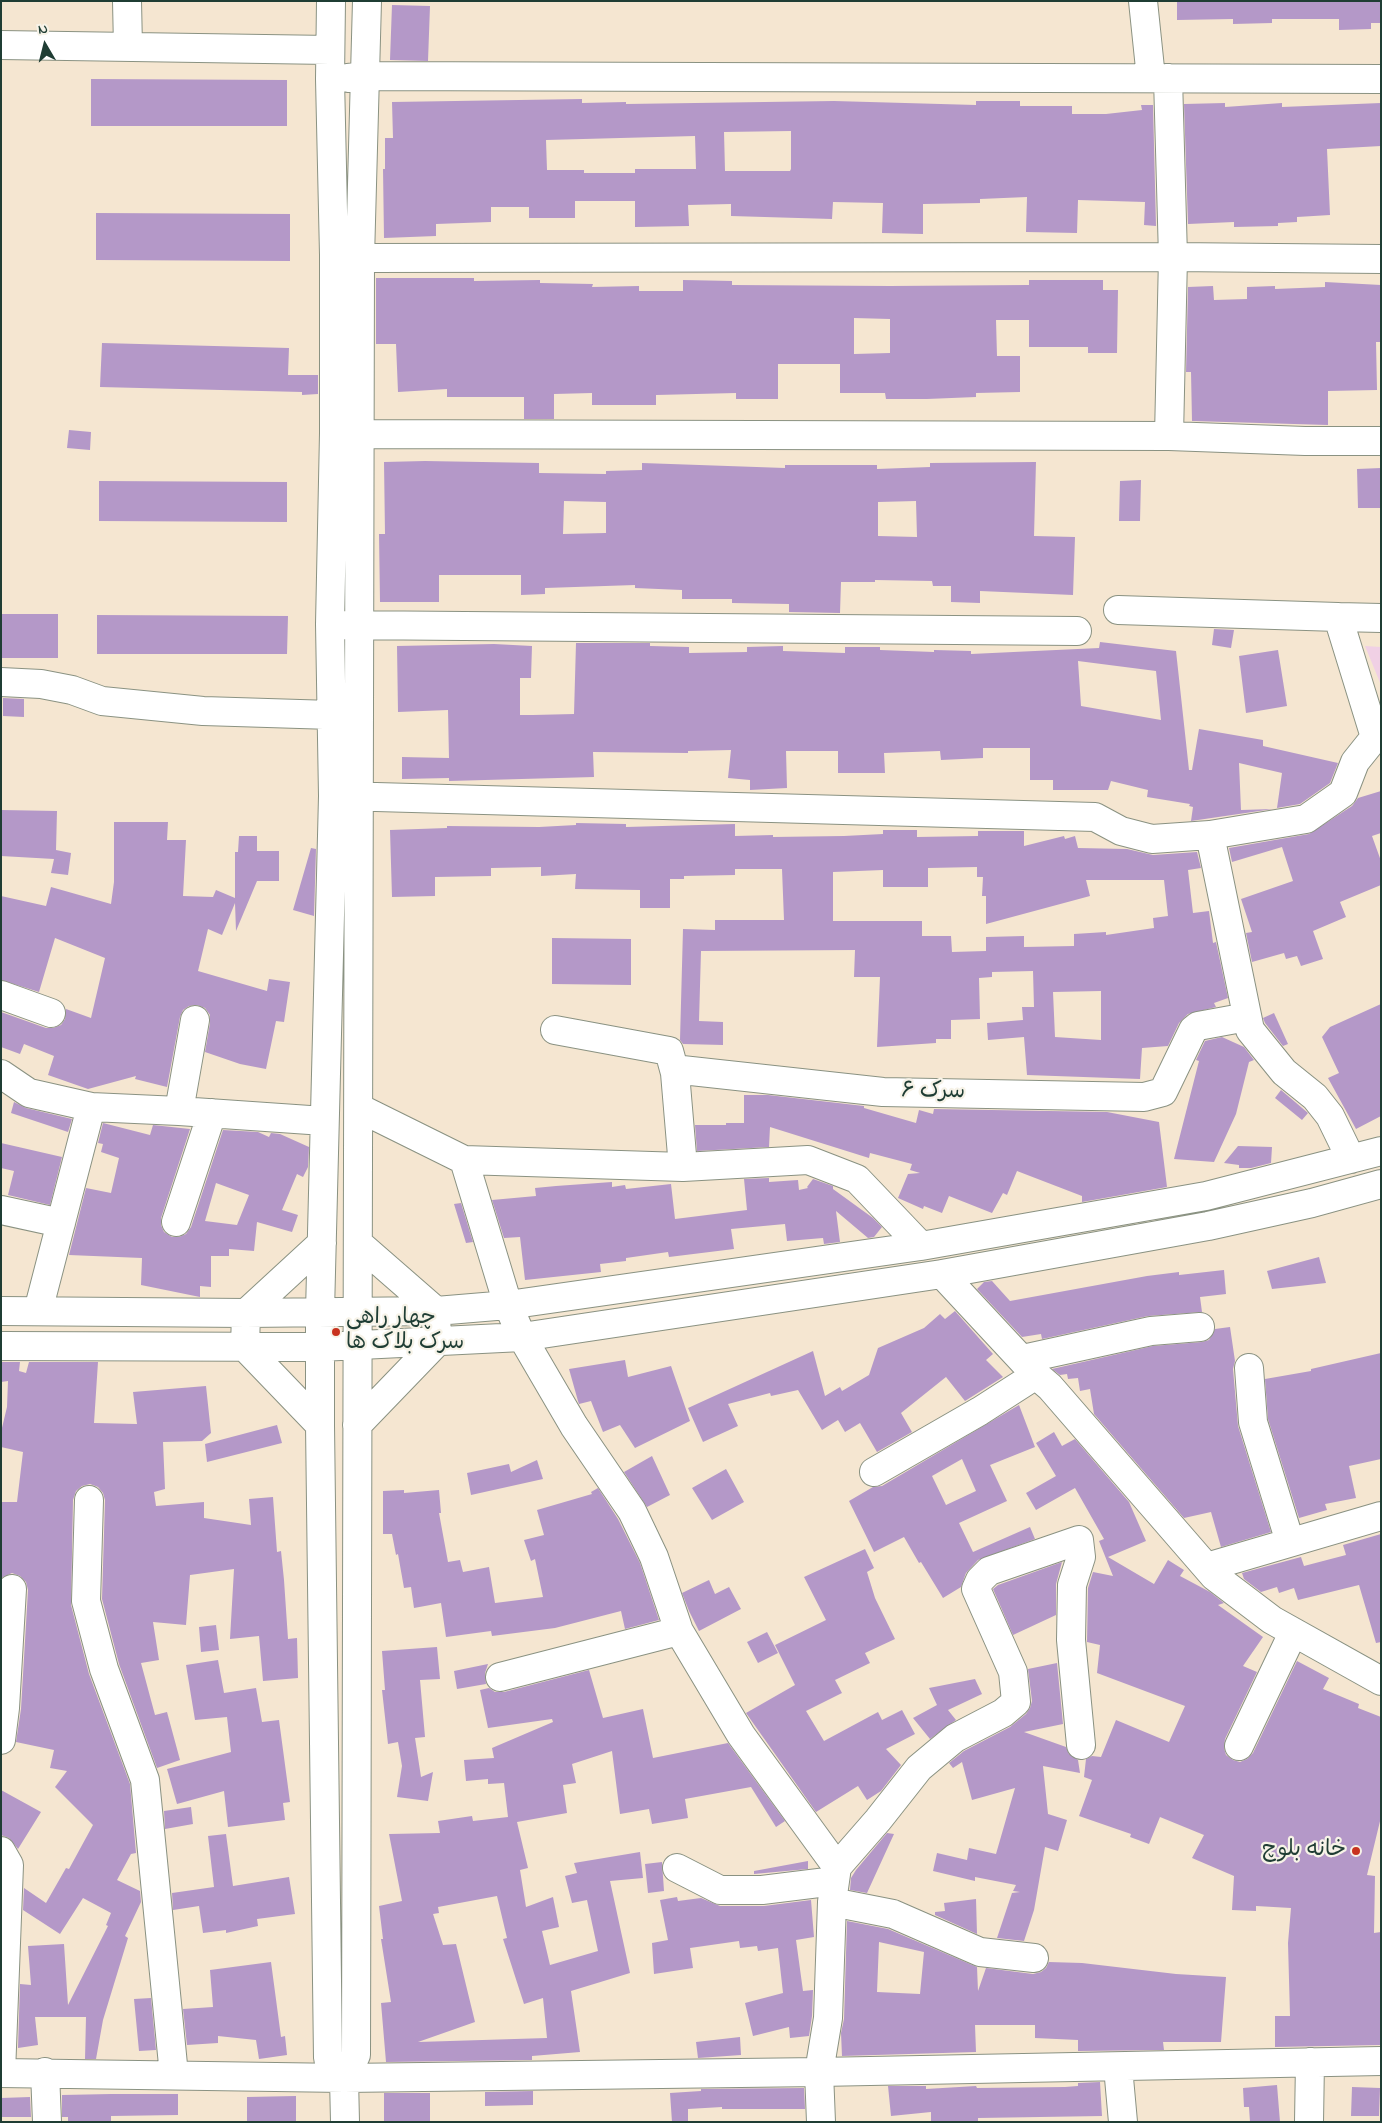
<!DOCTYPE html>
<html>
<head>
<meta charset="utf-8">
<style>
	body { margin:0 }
	#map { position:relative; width:1382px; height:2123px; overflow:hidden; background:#f5e6d1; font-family:"Indie Flower",sans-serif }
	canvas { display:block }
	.frame { position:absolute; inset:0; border:2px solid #1f3d34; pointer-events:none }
	.north { position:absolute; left:20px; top:20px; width:50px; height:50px; -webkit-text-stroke:4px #f7f3e8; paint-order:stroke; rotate:352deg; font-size:14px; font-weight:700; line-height:20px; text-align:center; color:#1f3d34 }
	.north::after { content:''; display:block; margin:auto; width:18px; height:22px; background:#1f3d34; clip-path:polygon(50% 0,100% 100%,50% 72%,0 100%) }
</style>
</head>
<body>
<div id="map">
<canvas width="1382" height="2123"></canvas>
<div class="frame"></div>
<div class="north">N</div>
</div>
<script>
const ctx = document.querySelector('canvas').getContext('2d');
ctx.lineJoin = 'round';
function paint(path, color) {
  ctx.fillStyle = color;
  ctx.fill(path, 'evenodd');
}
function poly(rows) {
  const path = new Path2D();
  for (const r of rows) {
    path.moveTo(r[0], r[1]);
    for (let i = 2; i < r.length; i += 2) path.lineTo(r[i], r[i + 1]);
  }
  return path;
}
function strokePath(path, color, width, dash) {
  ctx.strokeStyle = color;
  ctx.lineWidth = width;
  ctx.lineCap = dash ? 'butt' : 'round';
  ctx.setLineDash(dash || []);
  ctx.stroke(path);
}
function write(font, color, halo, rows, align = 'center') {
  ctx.font = font + ' "Indie Flower","Playpen Sans Arabic",sans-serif';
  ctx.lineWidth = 4.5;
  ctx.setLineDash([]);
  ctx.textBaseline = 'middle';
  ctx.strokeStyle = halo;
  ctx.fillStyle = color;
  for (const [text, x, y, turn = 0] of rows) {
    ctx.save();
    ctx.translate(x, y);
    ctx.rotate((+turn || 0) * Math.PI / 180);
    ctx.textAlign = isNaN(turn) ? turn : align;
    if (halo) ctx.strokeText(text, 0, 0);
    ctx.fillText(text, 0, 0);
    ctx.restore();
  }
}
paint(poly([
	[1365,646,1381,647,1381,685]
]), '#f0d0e5');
paint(poly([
	[1177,1,1381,1,1381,23,1371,23,1371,29,1339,30,1339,19,1272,19,1272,23,1233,24,1233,19,1177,20],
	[392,5,430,6,428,61,390,60],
	[91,79,287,80,287,126,91,126],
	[582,99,582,103,626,102,626,104,834,101,976,105,976,101,1020,101,1020,106,1072,106,1072,114,1106,114,1142,110,1141,105,1153,105,1156,226,1144,225,1145,202,1078,200,1077,233,1026,232,1027,197,980,199,980,203,923,204,923,234,882,233,883,203,833,202,832,219,731,216,731,204,688,205,689,226,635,227,635,201,575,201,575,218,529,218,529,207,491,207,491,222,436,224,436,236,384,238,383,169,385,169,385,138,393,138,392,102],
	[791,131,791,169,790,171,725,171,724,132],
	[695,136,696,169,635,169,635,173,584,173,584,170,547,170,546,140],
	[1225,103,1225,107,1282,103,1282,107,1381,103,1381,146,1327,149,1330,215,1297,217,1297,222,1278,223,1278,226,1234,227,1234,222,1188,224,1184,104],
	[96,213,290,214,290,261,96,260],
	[376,278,474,278,474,281,540,280,540,283,593,284,592,287,639,286,639,291,683,291,683,280,732,281,732,285,890,286,1029,285,1029,280,1103,280,1103,290,1118,290,1117,353,1088,353,1088,347,1029,347,1029,320,996,320,997,356,1020,356,1020,392,976,393,976,397,927,399,886,399,885,393,840,393,840,364,778,364,778,399,736,399,736,393,656,395,656,405,592,405,592,393,554,394,554,419,524,419,524,397,447,397,447,389,398,392,396,344,376,344],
	[854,318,890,319,890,353,854,354],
	[1325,282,1381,285,1381,342,1376,342,1377,390,1328,391,1328,425,1192,421,1191,372,1186,372,1188,287,1213,286,1214,300,1247,299,1247,287,1275,286,1275,289,1325,287],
	[102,343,289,348,288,375,318,375,318,394,302,395,302,392,100,387],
	[69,430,91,432,90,450,67,448],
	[425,461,539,463,539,473,606,474,606,471,642,470,642,463,785,468,785,465,877,465,877,469,930,467,930,463,1036,462,1034,536,1075,537,1073,595,980,591,980,603,951,602,951,586,933,586,932,581,875,580,875,582,841,582,840,613,789,612,789,604,732,603,732,599,682,599,682,590,635,588,635,585,545,588,545,594,521,595,521,575,439,575,439,602,380,602,379,534,385,534,384,462],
	[564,501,606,502,606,533,563,534],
	[916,501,917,537,878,536,878,502],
	[1381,468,1381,508,1358,508,1357,469],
	[1141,480,1140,521,1119,521,1120,481],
	[99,481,287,482,287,522,99,521],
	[1,614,58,614,58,658,1,658],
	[97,615,288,616,287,654,97,654],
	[1214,629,1234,630,1231,648,1212,645],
	[1100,642,1176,651,1189,770,1192,770,1199,729,1263,740,1263,746,1338,763,1330,783,1300,804,1277,808,1282,773,1239,763,1241,810,1273,809,1191,821,1193,807,1189,806,1190,804,1147,797,1148,790,1111,781,1108,790,1053,790,1053,780,1030,780,1030,748,983,748,983,758,941,760,940,751,884,753,885,773,838,773,838,751,786,751,787,788,750,790,750,780,728,778,731,750,688,751,688,753,593,752,594,777,449,781,449,778,402,779,402,757,449,758,448,710,398,712,397,646,494,644,532,646,531,678,520,678,520,715,533,715,574,714,576,643,650,643,650,646,689,647,689,653,747,652,747,647,783,646,783,651,845,653,845,647,880,647,880,650,934,652,934,650,971,651,971,654,1099,648],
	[1078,661,1156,671,1161,720,1081,706],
	[1278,650,1287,706,1246,713,1239,656],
	[3,698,24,699,24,717,3,716],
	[1381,791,1381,833,1372,836,1381,861,1381,885,1340,902,1346,917,1313,931,1323,959,1301,966,1297,956,1286,959,1284,953,1252,962,1246,933,1252,932,1241,899,1293,881,1282,847,1232,862,1229,848,1309,834,1352,806,1358,798],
	[1,810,57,811,56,850,71,853,68,875,51,873,54,859,1,856],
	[114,822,168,822,167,840,186,840,183,896,213,897,216,890,235,898,235,852,238,852,239,836,257,836,257,851,279,851,279,881,257,881,236,931,235,903,222,935,208,929,198,971,267,991,269,979,290,982,284,1022,276,1021,266,1069,240,1064,205,1052,210,1023,210,1015,205,1008,197,1005,189,1006,183,1010,180,1017,167,1087,135,1079,136,1076,88,1089,48,1075,54,1056,24,1044,20,1054,1,1047,1,1012,46,1028,53,1028,61,1025,65,1019,66,1009,91,1018,105,958,55,938,39,992,1,980,1,896,46,906,51,887,111,904,114,882],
	[576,823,626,824,626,827,735,824,735,836,773,835,773,837,844,836,883,834,883,830,917,830,917,837,978,836,978,831,1024,831,1024,846,1064,836,1065,839,1075,836,1078,848,1127,849,1153,855,1197,852,1201,868,1188,870,1193,913,1209,911,1213,943,1216,942,1228,998,1214,1003,1216,1007,1188,1014,1179,1023,1168,1046,1142,1048,1140,1079,1027,1075,1024,1037,988,1040,987,1023,1023,1020,1022,1007,1034,1007,1033,971,992,972,992,977,979,978,980,1019,951,1020,951,1039,936,1039,936,1043,877,1047,880,977,854,977,855,950,701,951,699,1021,723,1022,723,1045,683,1044,680,1040,683,929,715,930,715,920,784,920,782,869,735,869,735,875,684,876,684,879,670,879,670,908,640,908,640,890,575,889,576,874,541,876,541,867,491,868,491,876,435,877,435,896,392,897,390,830,447,828,447,826,539,827,576,825],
	[977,867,977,877,983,877,982,896,986,896,986,924,1090,896,1086,880,1164,880,1168,916,1153,918,1154,928,1106,935,1106,932,1074,934,1074,946,1024,947,1024,936,986,937,986,951,952,952,951,936,922,936,922,921,833,921,833,872,883,870,883,887,928,887,928,868],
	[1101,991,1101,1040,1055,1037,1053,992],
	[311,848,316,849,314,916,293,910],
	[552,938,631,939,631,985,552,984],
	[1381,1004,1381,1116,1356,1129,1328,1078,1339,1073,1322,1037,1330,1027],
	[1274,1013,1288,1044,1283,1046,1265,1023,1263,1018],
	[1222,1037,1244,1047,1254,1060,1249,1062,1236,1114,1214,1162,1174,1159,1199,1061,1196,1060,1205,1041],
	[1281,1090,1308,1113,1302,1120,1275,1098],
	[744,1095,768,1095,864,1106,864,1108,916,1123,919,1110,933,1114,934,1109,1107,1112,1159,1122,1167,1187,1082,1202,1082,1196,1017,1171,1007,1195,1003,1193,992,1213,949,1196,942,1213,924,1206,923,1209,898,1198,908,1174,920,1173,910,1170,912,1164,870,1153,869,1158,770,1127,769,1147,697,1151,695,1125,726,1125,726,1123,744,1123],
	[14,1102,26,1108,72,1119,68,1132,11,1113],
	[103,1123,150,1135,153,1125,190,1129,161,1218,161,1225,164,1232,172,1237,179,1237,186,1234,191,1227,223,1130,258,1132,269,1137,271,1133,280,1134,309,1147,308,1167,303,1177,297,1174,282,1210,298,1215,292,1232,257,1222,254,1251,229,1249,229,1256,211,1256,211,1287,200,1286,200,1297,141,1285,142,1258,69,1255,86,1188,111,1193,119,1158,101,1152,103,1144,98,1143],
	[216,1183,249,1195,237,1225,205,1221],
	[1,1143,62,1157,50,1205,8,1195,14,1171,1,1168],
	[1238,1146,1272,1147,1271,1163,1251,1168,1239,1168,1239,1165,1224,1163],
	[769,1178,769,1182,798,1180,799,1190,808,1188,807,1187,813,1179,833,1186,833,1189,873,1218,882,1227,874,1237,868,1238,836,1211,840,1242,824,1244,823,1238,787,1241,785,1224,731,1229,734,1249,669,1257,668,1252,626,1258,626,1261,600,1264,601,1272,525,1280,520,1237,504,1238,492,1200,536,1196,535,1188,556,1186,612,1182,612,1187,625,1185,626,1189,671,1184,675,1219,747,1210,744,1179],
	[461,1203,473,1242,466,1243,454,1204],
	[1319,1257,1326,1283,1272,1289,1267,1271],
	[1224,1270,1226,1294,1200,1297,1202,1312,1148,1316,1042,1339,1041,1334,1022,1337,977,1289,984,1282,992,1281,1010,1301,1147,1276,1179,1272,1179,1275],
	[955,1311,993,1354,986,1360,1003,1377,965,1401,946,1377,901,1413,912,1432,877,1452,860,1423,845,1432,838,1420,822,1430,798,1390,771,1396,770,1393,728,1404,738,1426,703,1442,688,1408,813,1351,825,1396,840,1387,842,1391,869,1375,878,1348,924,1328,940,1314,945,1319],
	[1230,1327,1235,1361,1233,1369,1238,1426,1271,1532,1221,1547,1211,1512,1184,1518,1094,1414,1090,1389,1080,1391,1078,1378,1068,1379,1067,1374,1060,1375,1052,1369,1153,1346,1202,1342,1209,1340,1215,1329],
	[1381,1353,1381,1459,1349,1466,1356,1498,1325,1504,1327,1510,1299,1518,1268,1419,1265,1379,1311,1371,1311,1369],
	[625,1360,628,1377,671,1366,690,1421,635,1448,620,1425,603,1432,591,1401,579,1404,578,1401,569,1369],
	[1,1362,20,1362,19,1371,26,1373,29,1362,98,1362,94,1423,137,1424,133,1392,206,1386,211,1433,202,1441,163,1442,165,1489,154,1492,156,1506,204,1502,204,1518,251,1525,249,1499,273,1497,277,1552,281,1551,284,1580,288,1639,297,1638,298,1678,263,1681,259,1636,230,1639,234,1569,190,1575,186,1625,153,1622,159,1660,141,1663,155,1715,167,1712,180,1760,157,1768,119,1664,102,1599,105,1500,103,1493,98,1487,90,1484,82,1486,76,1491,73,1500,71,1605,89,1674,130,1784,136,1853,131,1854,117,1880,140,1891,141,1902,125,1936,128,1938,103,2020,96,2059,85,2059,86,2017,35,2017,38,2045,18,2048,20,1984,31,1985,28,1946,64,1944,68,2005,108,1926,106,1925,111,1913,83,1898,60,1934,23,1910,24,1888,46,1903,66,1868,69,1869,93,1825,55,1787,67,1771,50,1768,54,1750,16,1742,21,1709,28,1590,26,1582,20,1576,12,1573,1,1578,1,1502,17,1502,23,1452,1,1447,1,1432,7,1407,8,1381,1,1382],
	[1019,1405,1035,1447,990,1465,1007,1501,959,1523,973,1552,1030,1527,1035,1539,978,1560,966,1573,961,1587,943,1598,921,1562,919,1563,904,1537,874,1552,849,1501,873,1487,882,1486],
	[962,1459,976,1491,946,1505,932,1476],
	[277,1425,282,1443,207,1462,205,1444],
	[1054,1432,1062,1446,1075,1439,1129,1502,1146,1541,1108,1557,1154,1584,1168,1560,1184,1570,1180,1576,1210,1592,1224,1603,1218,1605,1263,1637,1243,1666,1257,1672,1225,1739,1224,1748,1226,1755,1233,1760,1240,1762,1247,1759,1253,1753,1297,1661,1329,1678,1323,1689,1359,1704,1358,1708,1381,1717,1381,1817,1367,1875,1375,1876,1374,1933,1381,1932,1381,2045,1275,2047,1275,2016,1290,2016,1288,1943,1291,1908,1256,1906,1256,1911,1232,1910,1234,1876,1192,1858,1204,1835,1160,1817,1149,1844,1130,1837,1131,1834,1079,1816,1092,1780,1084,1777,1086,1759,1092,1756,1101,1757,1116,1720,1169,1742,1185,1706,1097,1673,1100,1645,1087,1642,1088,1588,1093,1572,1113,1576,1099,1541,1104,1539,1075,1488,1036,1510,1026,1493,1056,1476,1036,1443],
	[652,1456,670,1495,647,1507,624,1472],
	[537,1460,543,1479,471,1495,467,1473,509,1464,511,1472],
	[726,1469,744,1502,712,1520,692,1488],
	[598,1488,618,1519,640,1563,659,1620,625,1629,621,1611,555,1628,492,1636,491,1631,446,1637,441,1603,414,1608,411,1587,404,1588,398,1554,396,1555,392,1534,383,1534,383,1491,404,1490,404,1493,439,1490,441,1513,439,1513,448,1562,460,1560,463,1572,489,1567,495,1603,543,1597,535,1559,531,1561,524,1540,544,1535,537,1510,592,1494,591,1492],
	[1381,1534,1381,1642,1376,1643,1359,1585,1298,1600,1294,1588,1279,1593,1277,1587,1261,1592,1244,1579,1242,1573,1301,1557,1304,1566,1346,1555,1343,1545],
	[865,1549,874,1568,867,1572,875,1598,895,1639,865,1653,870,1663,835,1680,842,1693,806,1711,824,1741,878,1712,882,1720,902,1710,915,1734,886,1749,901,1765,881,1791,867,1800,858,1786,816,1812,746,1713,795,1685,775,1645,826,1620,804,1577],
	[1062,1562,1056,1584,1056,1615,1013,1635,993,1589,998,1585],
	[709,1580,715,1594,729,1587,741,1609,699,1631,689,1611,682,1593],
	[216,1625,219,1650,201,1652,199,1627],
	[767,1632,778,1653,758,1663,747,1642],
	[437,1647,440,1679,420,1680,425,1737,415,1738,421,1777,433,1772,428,1801,397,1797,402,1766,398,1742,388,1744,382,1690,385,1690,382,1651],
	[218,1660,224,1693,256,1688,262,1722,279,1720,290,1802,283,1803,285,1820,228,1827,224,1791,177,1804,167,1769,231,1752,227,1717,195,1720,186,1665],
	[1057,1663,1063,1724,1024,1732,1066,1747,1069,1754,1078,1760,1080,1773,1043,1766,1048,1814,1067,1820,1058,1851,1045,1847,1034,1910,1024,1941,997,1938,1012,1893,1020,1892,1013,1891,1016,1885,975,1877,975,1881,933,1871,937,1853,967,1860,969,1848,996,1854,1015,1788,972,1800,962,1762,953,1768,949,1763,964,1751,1010,1727,1026,1714,1030,1708,1032,1701,1028,1669],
	[488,1664,485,1673,486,1684,457,1689,454,1671],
	[589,1670,603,1718,643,1709,653,1758,728,1743,785,1821,776,1827,751,1787,685,1799,688,1818,652,1824,649,1809,620,1814,612,1751,572,1764,576,1783,563,1785,567,1813,517,1822,528,1868,520,1870,526,1907,553,1897,559,1927,542,1931,550,1965,598,1951,587,1900,572,1903,565,1876,577,1873,574,1863,640,1852,643,1878,610,1881,630,1973,571,1991,580,2052,532,2056,532,2060,386,2062,381,2003,391,2002,381,1939,383,1939,379,1906,402,1901,389,1834,440,1833,438,1821,472,1816,473,1821,508,1817,504,1783,488,1784,488,1779,466,1781,464,1760,494,1758,492,1748,553,1722,552,1719,488,1728,480,1690,489,1688,495,1692,504,1692],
	[497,1896,507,1938,503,1939,524,2004,543,1998,547,2038,418,2042,475,2022,456,1944,443,1945,433,1914,439,1913,438,1907],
	[975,1679,982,1694,948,1710,956,1720,930,1739,913,1718,937,1705,929,1688],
	[1,1790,41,1812,18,1849,9,1838,1,1835],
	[191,1807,193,1824,165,1829,164,1811],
	[887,1833,894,1834,867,1893,850,1890,851,1878,856,1870],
	[226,1834,233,1886,289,1877,295,1914,257,1919,258,1926,226,1933,226,1930,203,1933,199,1906,173,1910,172,1893,214,1887,208,1836],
	[808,1861,808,1869,754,1874,754,1871],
	[662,1862,664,1891,648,1893,645,1864],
	[677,1897,678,1901,701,1898,720,1906,764,1906,811,1900,814,1937,796,1940,803,1991,813,1990,812,2016,809,2036,790,2038,789,2027,753,2036,745,2003,783,1993,778,1948,758,1951,757,1946,740,1948,739,1941,690,1948,693,1968,654,1974,652,1943,668,1940,660,1900],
	[976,1899,977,1934,935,1915,935,1912,945,1911,944,1903],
	[847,1921,888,1929,977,1967,978,1991,986,1968,1033,1974,1041,1972,1046,1968,1049,1962,1082,1963,1176,1974,1226,1977,1221,2042,1163,2042,1164,2050,1078,2051,1078,2040,1035,2038,1035,2025,975,2025,976,2052,842,2056,841,2033,844,2019],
	[879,1942,924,1952,920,1994,877,1992],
	[271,1962,281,2037,285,2036,287,2055,259,2059,256,2040,218,2036,218,2043,187,2045,183,2009,213,2007,210,1970],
	[151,1998,156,2050,139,2051,134,1999],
	[740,2037,741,2055,698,2058,696,2042],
	[1100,2082,1102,2116,978,2118,978,2122,931,2122,931,2112,891,2116,888,2086,926,2086,926,2089,976,2086,977,2088,1065,2087,1078,2086,1078,2083],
	[1277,2085,1280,2122,1250,2122,1249,2107,1244,2107,1243,2088],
	[1352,2087,1380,2088,1379,2116,1351,2116],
	[804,2088,805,2109,722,2109,722,2107,688,2109,688,2122,672,2122,670,2093,701,2091,701,2089],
	[533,2091,533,2105,485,2106,485,2092],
	[384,2093,430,2093,430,2122,384,2122],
	[111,2094,178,2094,178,2115,111,2116,111,2122,68,2122,68,2117,62,2117,62,2095],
	[296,2096,296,2122,247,2122,247,2097],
	[30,2097,31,2117,1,2117,1,2098]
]), '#b498c8');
const minor = poly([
	[127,1,128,47],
	[331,1,330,79,334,255,334,433,330,624,333,796,320,1312,320,1425,328,2058,344,2078],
	[1143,1,1151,78],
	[1,45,330,50],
	[348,78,366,76,1381,79],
	[1168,78,1173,257,1169,436],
	[341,256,360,258,1173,257,1381,259],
	[341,434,1169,436,1305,441,1381,441],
	[1118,610,1338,617],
	[342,625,1077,631],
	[1,682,41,684,72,690,102,701,203,711,332,715],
	[340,796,1095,817,1121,831,1152,839,1210,835,1306,819,1343,793,1355,762,1375,737,1338,617,1381,618],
	[1210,835,1250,1030,1284,1072,1315,1097,1330,1116,1351,1159],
	[1,995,51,1013],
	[555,1030,669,1051,675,1073,683,1167],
	[675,1073,682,1070,883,1092,1144,1097,1163,1092,1193,1030,1198,1026,1247,1017],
	[1,1074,29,1093,91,1107,179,1111,324,1121],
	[359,1108,464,1160,683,1167,808,1160,857,1179,921,1246],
	[179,1111,195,1020],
	[464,1160,508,1305,522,1337,574,1426,632,1511,654,1557,679,1631,741,1735,837,1867],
	[1,1210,61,1223],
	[176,1222,212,1113],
	[942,1274,1036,1375,1050,1387,1214,1576,1272,1620,1381,1681],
	[1,1311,246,1313,436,1311,508,1305,921,1246,1206,1196,1381,1151],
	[38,1311,91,1107],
	[1,1346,320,1347,522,1337,942,1274,1208,1226,1312,1203,1381,1184],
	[1023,1359,1151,1331,1200,1327],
	[1249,1368,1253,1422,1290,1542],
	[320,1425,245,1347,246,1313,322,1243],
	[357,1425,437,1342,436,1311,358,1243],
	[874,1472,980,1411,1036,1375],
	[89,1500,86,1601,104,1669,145,1780,174,2075],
	[1207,1567,1381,1516],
	[500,1677,679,1631],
	[1,1740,5,1708,12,1589],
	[1239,1746,1293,1633],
	[1,1851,9,1865,1,2073,344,2078,819,2072,1381,2061],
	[677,1868,720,1890,762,1890,835,1881],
	[832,1902,893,1914,980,1952,1034,1958],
	[1118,2067,1123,2122],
	[45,2072,47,2122],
	[345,2122,344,2078,356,2055,360,258,367,1],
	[821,2122,819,2072,828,2018,832,1902,837,1867,878,1820,919,1768,955,1738,1003,1713,1016,1702,1013,1672,976,1589,980,1580,989,1571,1079,1540,1081,1557,1072,1585,1071,1640,1081,1745],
	[1309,2122,1310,2062]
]);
strokePath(minor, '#8a9282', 30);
strokePath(minor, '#fff', 28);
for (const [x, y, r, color] of [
	[336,1332,5,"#c8321e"],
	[1356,1851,5,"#c8321e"]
]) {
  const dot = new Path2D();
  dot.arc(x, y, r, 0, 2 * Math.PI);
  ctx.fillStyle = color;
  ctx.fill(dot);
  strokePath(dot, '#f7f3e8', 2);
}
write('22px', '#1f3d34', '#f7f3e8', [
	["سرک ۶",933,1093,1]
]);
write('22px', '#1f3d34', '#f7f3e8', [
	["چهار راهی",346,1319],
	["سرک بلاک ها",346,1344],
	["خانه بلوچ",1346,1851,"right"]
], 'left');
</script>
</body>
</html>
